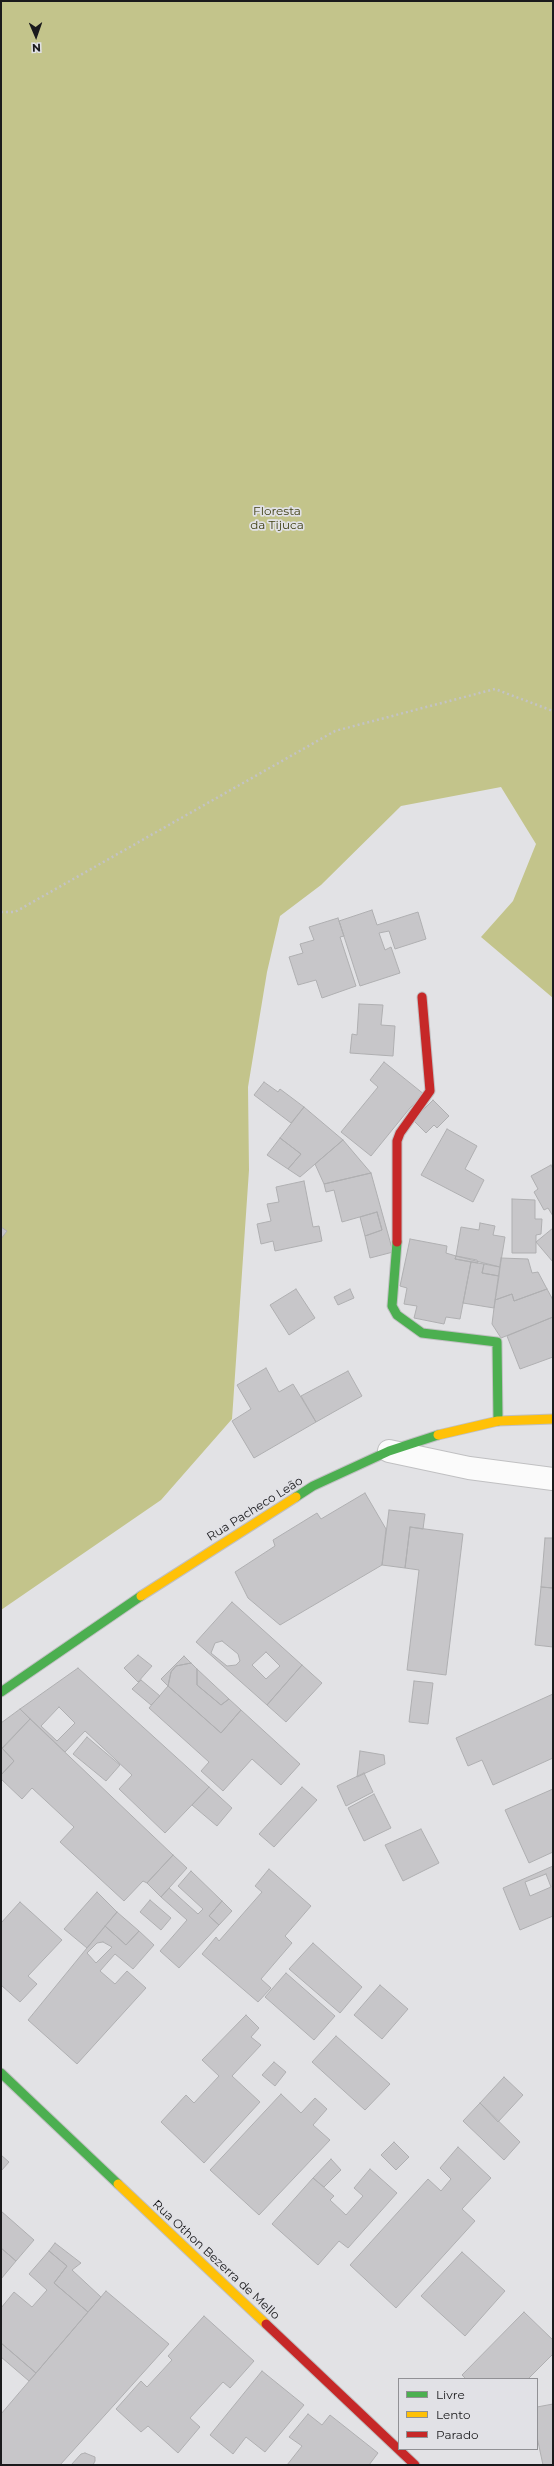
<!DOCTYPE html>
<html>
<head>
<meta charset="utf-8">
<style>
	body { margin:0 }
	#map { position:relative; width:554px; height:2466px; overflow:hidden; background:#e2e2e5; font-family:Montserrat,sans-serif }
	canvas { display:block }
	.frame { position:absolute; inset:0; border:2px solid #1a1a1c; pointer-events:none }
	.legend { position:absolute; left:398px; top:2378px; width:140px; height:72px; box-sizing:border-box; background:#e1e1e6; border:1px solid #919195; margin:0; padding:5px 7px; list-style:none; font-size:12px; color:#1a1a1c }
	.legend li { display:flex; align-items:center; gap:8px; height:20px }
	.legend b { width:20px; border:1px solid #919195 }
	.north { position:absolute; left:16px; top:16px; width:40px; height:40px; -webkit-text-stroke:3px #e1e1e6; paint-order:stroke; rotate:178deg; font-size:11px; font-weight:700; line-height:16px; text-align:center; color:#1a1a1c }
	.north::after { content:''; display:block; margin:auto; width:14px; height:18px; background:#1a1a1c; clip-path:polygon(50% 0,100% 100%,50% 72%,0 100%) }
</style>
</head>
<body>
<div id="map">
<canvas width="554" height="2466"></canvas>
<div class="frame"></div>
<ul class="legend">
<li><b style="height:5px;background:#4caf50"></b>Livre</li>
<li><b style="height:5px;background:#ffc107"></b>Lento</li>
<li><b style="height:5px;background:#c62828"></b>Parado</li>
</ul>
<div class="north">N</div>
</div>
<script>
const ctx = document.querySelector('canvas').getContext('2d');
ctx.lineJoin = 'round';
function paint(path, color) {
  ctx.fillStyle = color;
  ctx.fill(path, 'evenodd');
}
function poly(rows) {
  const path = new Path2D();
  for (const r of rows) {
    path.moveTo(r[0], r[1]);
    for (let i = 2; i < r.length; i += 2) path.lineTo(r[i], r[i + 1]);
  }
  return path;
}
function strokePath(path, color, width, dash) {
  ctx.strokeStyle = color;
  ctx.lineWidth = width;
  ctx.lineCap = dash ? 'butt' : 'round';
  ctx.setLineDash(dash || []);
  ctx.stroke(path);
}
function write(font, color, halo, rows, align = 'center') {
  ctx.font = font + ' Montserrat,sans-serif';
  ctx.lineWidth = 3.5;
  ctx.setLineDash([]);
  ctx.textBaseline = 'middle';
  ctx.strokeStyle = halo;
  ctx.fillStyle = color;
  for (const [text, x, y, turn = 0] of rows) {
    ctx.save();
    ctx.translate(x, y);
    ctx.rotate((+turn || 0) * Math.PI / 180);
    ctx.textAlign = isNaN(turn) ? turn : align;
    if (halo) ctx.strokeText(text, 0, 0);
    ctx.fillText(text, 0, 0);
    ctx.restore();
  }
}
paint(poly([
	[1,1,553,1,553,998,481,937,513,901,536,844,501,787,401,806,321,885,280,916,267,972,248,1087,249,1170,232,1419,161,1500,1,1610]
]), '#c3c48b');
const building = poly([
	[372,910,377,925,418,912,426,939,395,949,389,931,379,933,385,950,391,947,400,973,360,986,339,921,372,910],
	[338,918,344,936,340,937,356,986,322,998,316,980,298,985,289,957,303,953,300,944,314,940,309,927,338,918],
	[359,1004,383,1005,381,1025,395,1026,393,1056,350,1053,352,1034,357,1035,359,1004],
	[384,1062,425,1095,410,1108,371,1156,341,1132,378,1087,370,1080,384,1062],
	[264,1082,278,1092,280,1089,304,1107,291,1123,254,1095,264,1082],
	[433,1100,449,1116,437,1128,434,1125,426,1133,413,1120,433,1100],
	[304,1107,343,1140,300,1177,288,1169,301,1154,280,1138,304,1107],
	[447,1129,477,1146,465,1169,484,1180,473,1202,421,1175,447,1129],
	[280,1138,301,1154,288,1169,267,1155,280,1138],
	[343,1140,371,1173,324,1184,315,1164,343,1140],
	[551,1165,553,1169,553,1216,548,1208,544,1210,534,1192,538,1189,531,1176,551,1165],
	[371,1173,393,1252,370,1258,365,1236,382,1230,377,1212,342,1222,334,1190,326,1192,324,1184,371,1173],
	[304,1181,313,1227,319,1226,322,1241,275,1251,273,1241,261,1244,257,1224,271,1221,267,1204,279,1202,276,1187,304,1181],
	[512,1199,535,1200,535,1219,542,1219,541,1234,536,1235,536,1253,512,1253,512,1199],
	[377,1212,382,1230,365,1236,360,1217,377,1212],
	[480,1223,495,1226,493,1235,505,1237,500,1267,456,1256,461,1227,479,1230,480,1223],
	[1,1227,7,1231,1,1239,1,1227],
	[553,1228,553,1262,536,1242,553,1228],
	[410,1239,447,1246,446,1253,456,1256,455,1259,471,1262,460,1319,446,1317,444,1324,414,1318,417,1306,404,1304,407,1288,400,1286,410,1239],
	[456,1256,477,1260,478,1263,455,1259,456,1256],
	[501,1258,528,1259,532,1273,538,1272,547,1289,514,1301,512,1294,495,1300,501,1258],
	[471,1262,484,1264,482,1273,499,1276,494,1308,463,1303,471,1262],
	[484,1264,500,1267,499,1276,482,1273,484,1264],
	[296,1289,315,1318,289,1335,270,1305,296,1289],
	[350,1289,354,1298,338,1305,334,1297,350,1289],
	[547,1289,553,1300,553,1317,501,1338,492,1324,495,1300,512,1294,514,1301,547,1289],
	[553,1317,553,1357,520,1369,507,1336,553,1317],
	[266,1368,279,1392,293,1384,316,1422,254,1458,232,1421,251,1409,237,1385,266,1368],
	[348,1371,362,1396,316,1422,301,1396,348,1371],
	[365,1493,386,1529,382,1565,280,1625,248,1598,235,1572,275,1546,273,1540,317,1513,321,1519,365,1493],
	[389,1510,425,1514,423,1529,410,1527,405,1568,382,1565,389,1510],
	[410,1527,463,1534,446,1675,407,1670,419,1570,405,1568,410,1527],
	[545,1538,553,1538,553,1588,541,1587,545,1538],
	[541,1587,553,1588,553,1647,535,1645,541,1587],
	[232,1602,302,1665,267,1705,196,1642,232,1602],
	[222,1641,238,1654,240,1661,236,1665,227,1666,211,1653,215,1643,222,1641],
	[266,1652,280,1666,266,1679,252,1665,266,1652],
	[138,1655,152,1666,138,1682,124,1668,138,1655],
	[184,1656,191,1663,176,1666,171,1672,168,1686,161,1679,184,1656],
	[191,1663,197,1669,197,1685,221,1705,229,1699,241,1710,221,1733,168,1686,171,1672,176,1666,191,1663],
	[302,1665,322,1683,286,1722,267,1705,302,1665],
	[78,1668,209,1787,165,1833,119,1789,132,1775,85,1731,65,1752,20,1709,78,1668],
	[59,1707,75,1723,57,1741,41,1726,59,1707],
	[197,1669,229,1699,221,1705,197,1685,197,1669],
	[141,1680,160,1696,151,1705,132,1689,141,1680],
	[414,1681,433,1683,428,1724,409,1722,414,1681],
	[168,1686,221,1733,241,1710,300,1764,281,1785,252,1759,223,1791,201,1771,209,1762,149,1708,168,1686],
	[553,1694,553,1758,493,1785,482,1760,468,1766,456,1738,553,1694],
	[20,1709,30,1719,1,1750,1,1723,20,1709],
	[30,1719,173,1855,147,1883,143,1881,124,1901,60,1842,74,1827,32,1788,22,1799,1,1779,1,1775,14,1761,2,1748,30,1719],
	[87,1737,120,1765,106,1781,73,1754,87,1737],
	[2,1748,14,1761,1,1775,1,1750,2,1748],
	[360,1751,384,1755,385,1764,357,1777,360,1751],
	[364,1773,373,1792,346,1806,337,1786,364,1773],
	[209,1787,232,1808,217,1826,192,1805,209,1787],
	[302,1787,317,1800,274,1847,259,1834,302,1787],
	[553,1789,553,1852,529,1863,505,1810,553,1789],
	[374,1794,391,1828,364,1841,348,1808,374,1794],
	[421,1829,439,1863,403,1881,385,1845,421,1829],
	[173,1855,187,1868,161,1897,147,1883,173,1855],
	[553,1866,553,1916,520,1930,503,1888,553,1866],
	[546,1874,551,1887,530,1896,525,1882,546,1874],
	[269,1869,311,1906,285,1936,292,1943,261,1979,271,1988,258,2002,202,1954,216,1937,219,1941,262,1892,255,1886,269,1869],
	[191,1871,222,1901,209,1916,219,1925,179,1968,160,1951,187,1920,161,1897,169,1888,198,1914,203,1909,178,1886,191,1871],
	[97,1892,117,1912,87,1948,64,1929,97,1892],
	[150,1900,171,1918,161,1930,140,1912,150,1900],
	[222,1901,232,1911,219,1925,209,1916,222,1901],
	[20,1902,62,1940,28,1976,37,1984,20,2002,1,1985,1,1923,20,1902],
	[117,1912,139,1931,126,1945,105,1926,117,1912],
	[105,1926,126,1945,139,1931,154,1945,133,1969,115,1954,100,1971,115,1984,127,1971,146,1988,77,2064,28,2020,105,1926],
	[103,1942,112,1947,96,1963,87,1953,97,1943,103,1942],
	[313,1943,362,1987,340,2013,289,1969,313,1943],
	[286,1973,335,2016,314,2040,265,1997,286,1973],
	[380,1985,408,2009,382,2039,354,2015,380,1985],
	[246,2015,259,2028,251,2037,261,2045,232,2076,260,2102,204,2163,161,2122,186,2095,194,2103,219,2076,202,2060,246,2015],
	[336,2036,390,2084,365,2110,312,2062,336,2036],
	[274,2062,286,2072,275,2086,262,2075,274,2062],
	[504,2077,523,2095,498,2122,480,2103,504,2077],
	[281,2094,301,2113,315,2098,327,2109,313,2125,330,2140,259,2215,210,2170,281,2094],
	[480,2103,520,2142,504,2160,463,2121,480,2103],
	[394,2142,409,2157,396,2170,381,2155,394,2142],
	[458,2147,491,2178,462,2209,475,2221,396,2308,350,2265,428,2179,441,2191,451,2179,440,2168,458,2147],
	[1,2155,9,2162,1,2171,1,2155],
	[331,2159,341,2170,324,2187,313,2178,331,2159],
	[370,2169,397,2193,348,2248,339,2241,318,2265,272,2224,313,2178,334,2196,330,2200,346,2215,363,2196,354,2188,370,2169],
	[1,2211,34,2240,16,2261,1,2248,1,2211],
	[55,2243,81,2263,72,2270,101,2297,88,2312,54,2283,67,2266,49,2251,55,2243],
	[1,2248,16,2261,1,2279,1,2248],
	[49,2251,67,2266,54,2283,88,2312,36,2373,1,2343,1,2308,14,2292,32,2307,47,2290,29,2274,49,2251],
	[462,2252,505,2291,465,2336,421,2296,462,2252],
	[106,2291,169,2344,60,2465,1,2465,1,2414,106,2291],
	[524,2312,553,2340,553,2354,528,2379,466,2379,462,2375,524,2312],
	[204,2316,254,2361,230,2388,223,2382,190,2418,200,2427,178,2453,148,2426,141,2432,116,2409,141,2381,147,2387,172,2360,168,2356,204,2316],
	[1,2343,36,2373,29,2381,1,2357,1,2343],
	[262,2371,304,2405,265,2452,246,2437,233,2454,210,2435,262,2371],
	[553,2404,553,2465,543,2465,537,2437,537,2407,553,2404],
	[308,2414,322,2425,330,2415,378,2453,369,2465,287,2465,302,2446,289,2437,308,2414],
	[85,2453,95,2457,95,2461,93,2465,71,2465,81,2454,85,2453]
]);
paint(building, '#c7c6c9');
strokePath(building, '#afafb1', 1);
const street = poly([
	[389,1451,469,1468,553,1479]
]);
const fast = poly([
	[397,1242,392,1306,397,1315,422,1333,497,1342,498,1421],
	[296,1497,313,1486,389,1451,438,1435],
	[1,1692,141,1596],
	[1,2073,118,2184]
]);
const slow = poly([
	[438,1435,498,1421,553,1419],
	[141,1596,296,1497],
	[118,2184,266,2324]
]);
const jam = poly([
	[397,1242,397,1141,400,1133,430,1091,422,997],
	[266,2324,415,2465]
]);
strokePath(street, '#c0c0c2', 24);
strokePath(fast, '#c0c0c2', 11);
strokePath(slow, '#c0c0c2', 11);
strokePath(jam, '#c0c0c2', 11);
strokePath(poly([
	[1,912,15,912,335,731,495,689,553,711]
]), '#c3c3c5', 2.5, [2, 3]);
strokePath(street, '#fbfbfb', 22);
strokePath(fast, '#4caf50', 9);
strokePath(slow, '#ffc107', 9);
strokePath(jam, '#c62828', 9);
write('12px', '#404115', '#e1e1e6', [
	["Floresta",277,511],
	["da Tijuca",277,525]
]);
write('12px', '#1a1a1c', '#e1e1e6', [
	["Rua Pacheco Leão",255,1509,-32],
	["Rua Othon Bezerra de Mello",216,2260,43]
]);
</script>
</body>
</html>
